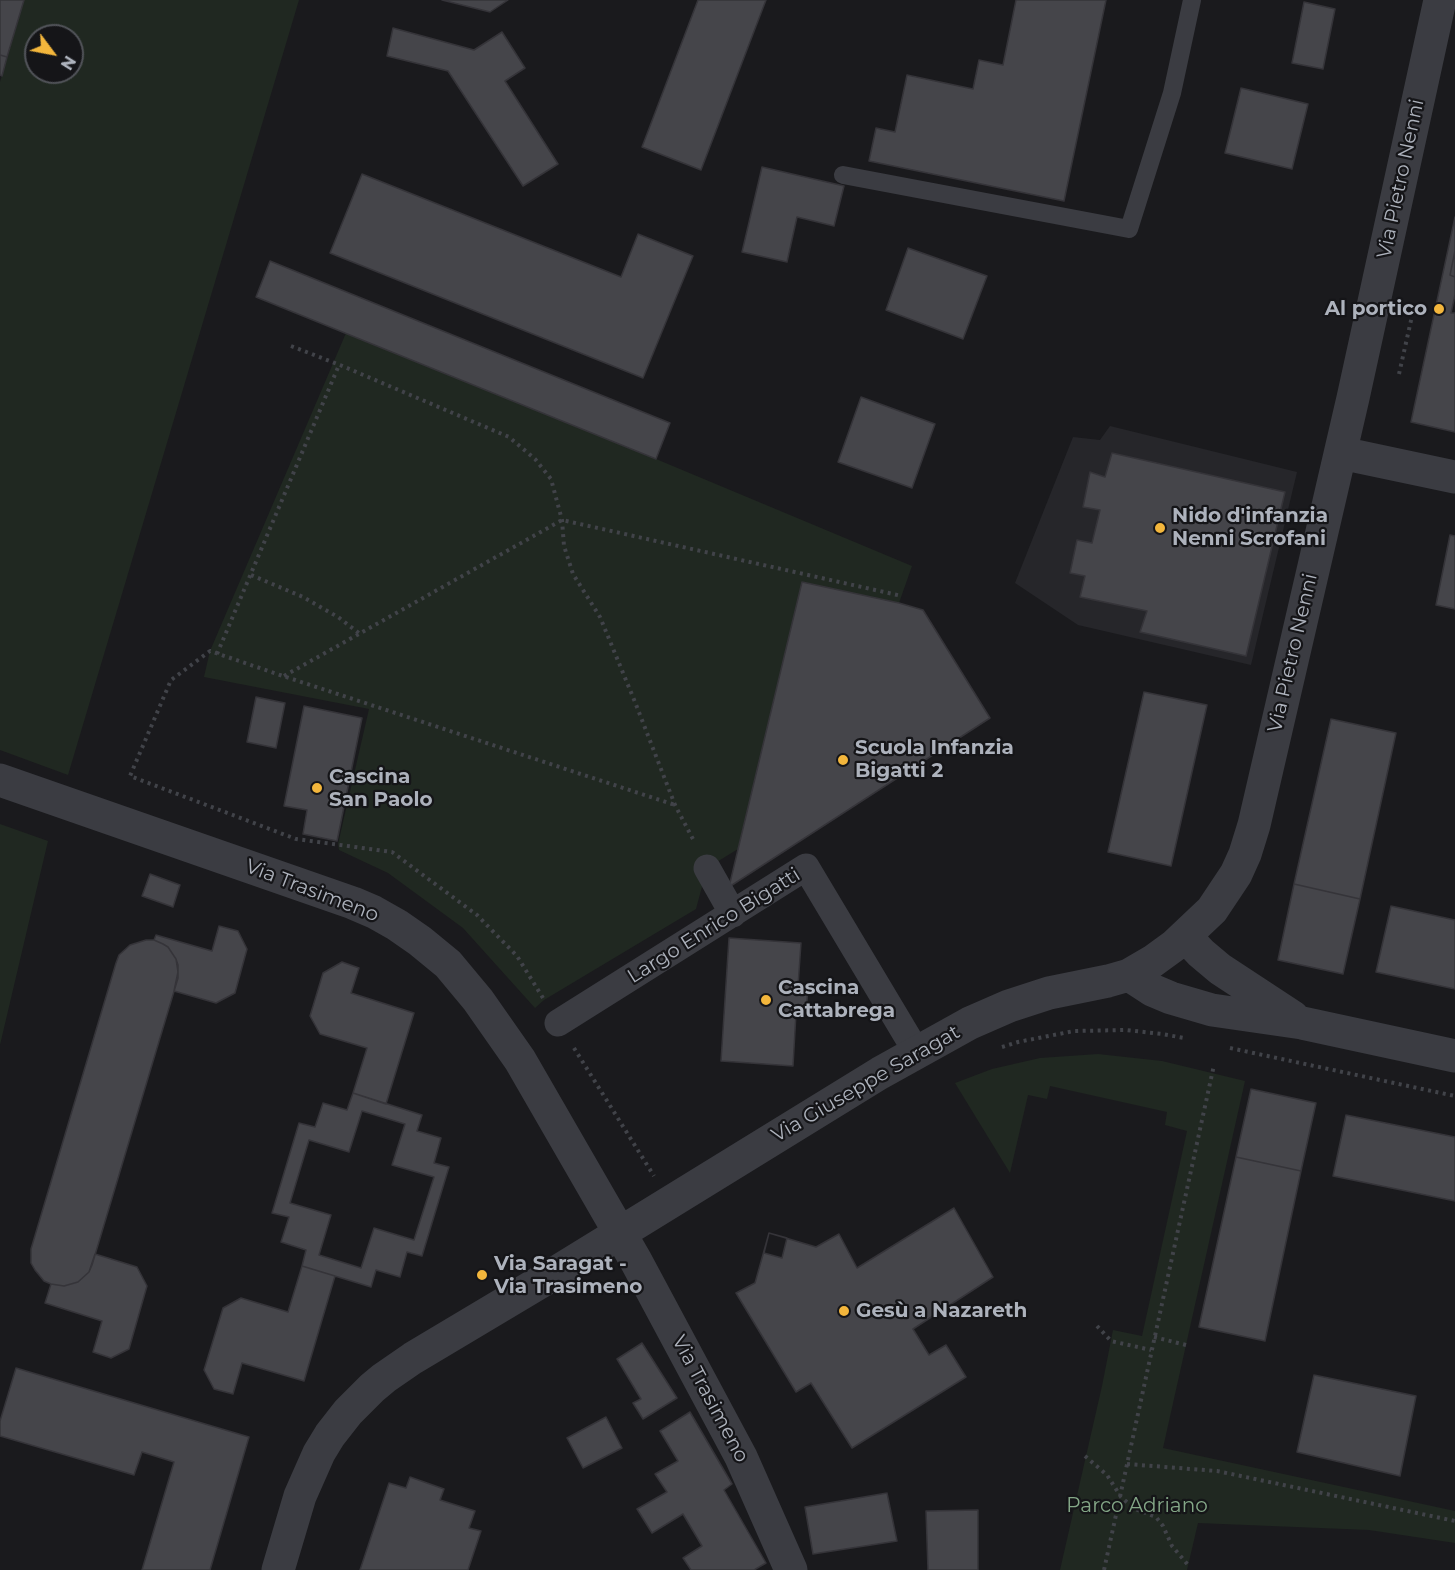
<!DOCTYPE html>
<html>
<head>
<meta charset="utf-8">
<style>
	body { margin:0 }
	#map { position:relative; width:1455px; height:1570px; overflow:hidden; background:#1a1a1d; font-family:Montserrat,sans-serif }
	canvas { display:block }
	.north { position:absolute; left:24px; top:24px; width:60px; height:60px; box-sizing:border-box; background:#151518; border:2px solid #52545a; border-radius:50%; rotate:122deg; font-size:16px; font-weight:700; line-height:24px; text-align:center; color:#adb2bc }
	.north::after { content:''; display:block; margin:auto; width:21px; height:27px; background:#f3b63c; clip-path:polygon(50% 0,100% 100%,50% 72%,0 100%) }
</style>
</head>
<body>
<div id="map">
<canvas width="1455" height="1570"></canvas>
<div class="north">N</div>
</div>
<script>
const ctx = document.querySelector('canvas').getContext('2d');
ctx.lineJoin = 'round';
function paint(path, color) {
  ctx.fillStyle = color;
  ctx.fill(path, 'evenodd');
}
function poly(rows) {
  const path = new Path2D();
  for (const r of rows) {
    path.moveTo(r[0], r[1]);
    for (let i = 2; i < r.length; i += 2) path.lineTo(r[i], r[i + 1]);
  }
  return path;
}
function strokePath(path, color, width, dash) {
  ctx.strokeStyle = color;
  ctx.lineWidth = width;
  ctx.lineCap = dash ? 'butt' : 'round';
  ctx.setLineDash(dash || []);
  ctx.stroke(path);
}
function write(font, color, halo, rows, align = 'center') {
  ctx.font = font + ' Montserrat,sans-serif';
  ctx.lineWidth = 4.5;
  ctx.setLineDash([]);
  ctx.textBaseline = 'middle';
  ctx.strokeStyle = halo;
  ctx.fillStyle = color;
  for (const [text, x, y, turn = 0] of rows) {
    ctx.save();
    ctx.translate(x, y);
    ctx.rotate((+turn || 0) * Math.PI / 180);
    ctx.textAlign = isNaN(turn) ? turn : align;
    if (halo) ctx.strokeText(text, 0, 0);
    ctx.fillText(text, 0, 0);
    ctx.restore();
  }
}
paint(poly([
	[1110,426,1297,472,1251,665,1078,625,1015,583,1073,437,1100,440]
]), '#26262a');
paint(poly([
	[24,0,299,0,68,775,0,750,0,82],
	[36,36,72,36,72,72,36,72],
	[346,333,656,459,912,566,899,603,802,583,738,849,707,868,696,909,544,1000,535,1008,463,928,388,873,339,850,338,844,369,709,204,677,210,651],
	[0,824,48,841,0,1045],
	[1098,1054,1162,1061,1245,1081,1163,1448,1455,1511,1455,1543,1369,1530,1198,1523,1187,1570,1060,1570,1102,1386,1113,1330,1142,1336,1187,1131,1165,1125,1167,1112,1050,1086,1047,1099,1028,1095,1010,1173,955,1083,992,1069,1040,1058]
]), '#202821');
const building = poly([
	[0,0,24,0,7,57,0,55,0,0],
	[442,0,508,0,490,12,442,0],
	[698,0,766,0,701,170,642,147,698,0],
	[1016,0,1106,0,1064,201,869,161,876,128,895,132,907,75,973,89,979,60,1003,65,1016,0],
	[1304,2,1335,9,1323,69,1292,63,1304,2],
	[393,28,474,50,502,32,525,68,505,81,558,164,523,186,448,71,387,56,393,28],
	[0,55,7,57,2,76,0,75,0,55],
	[1241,88,1308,104,1292,169,1225,153,1241,88],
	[762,167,844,186,834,226,797,217,787,262,742,252,762,167],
	[362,174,621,277,638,234,693,256,643,378,330,253,362,174],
	[1455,217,1455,251,1450,275,1455,277,1455,295,1451,313,1455,313,1455,432,1411,422,1455,217],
	[908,248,987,276,963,339,886,310,908,248],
	[1455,251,1455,277,1450,275,1455,251],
	[270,261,670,423,656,459,256,297,270,261],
	[861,397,935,424,912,488,838,462,861,397],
	[1112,453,1285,492,1246,656,1140,632,1147,611,1080,597,1085,576,1070,573,1077,540,1092,543,1100,510,1083,507,1090,472,1105,477,1112,453],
	[1450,535,1455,536,1455,609,1436,605,1450,535],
	[802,582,899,603,923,610,990,718,729,887,802,582],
	[1144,692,1207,705,1171,866,1108,852,1144,692],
	[256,697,285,703,276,748,247,742,256,697],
	[304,706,362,718,337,841,303,834,307,810,284,806,304,706],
	[1331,719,1396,733,1360,899,1294,884,1331,719],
	[150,874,180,885,173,907,142,896,150,874],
	[1294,884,1360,899,1343,974,1278,960,1294,884],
	[1391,906,1455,920,1455,989,1376,972,1391,906],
	[219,926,238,931,247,949,235,993,216,1003,174,991,178,972,176,959,168,947,163,944,154,940,156,935,212,951,219,926],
	[729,938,801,943,798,986,808,987,806,1013,796,1013,793,1066,721,1061,729,938],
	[146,940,154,940,163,944,168,947,176,959,178,965,178,978,92,1265,89,1272,78,1282,64,1286,51,1284,44,1281,35,1270,31,1263,31,1249,116,963,119,955,130,945,146,940],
	[342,962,359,968,351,993,414,1013,386,1104,353,1093,367,1048,320,1034,310,1016,323,973,342,962],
	[1251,1089,1316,1103,1301,1171,1236,1157,1251,1089],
	[353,1093,422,1115,417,1131,441,1138,434,1163,449,1167,422,1256,407,1252,400,1277,376,1270,371,1287,302,1266,306,1250,281,1242,289,1217,272,1213,299,1123,315,1127,323,1103,347,1110,353,1093],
	[362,1111,405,1124,392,1165,434,1177,414,1240,374,1228,361,1268,319,1255,331,1215,290,1203,309,1140,349,1152,362,1111],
	[1346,1115,1455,1137,1455,1201,1333,1176,1346,1115],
	[1236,1157,1301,1171,1265,1341,1199,1327,1236,1157],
	[954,1208,993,1277,913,1329,929,1355,946,1345,966,1377,852,1448,811,1383,796,1392,736,1293,755,1283,769,1233,816,1247,839,1234,857,1268,954,1208],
	[769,1233,787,1238,782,1258,764,1253,769,1233],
	[95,1254,137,1267,147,1286,129,1349,111,1358,93,1352,102,1321,45,1303,51,1284,64,1286,78,1282,89,1272,95,1254],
	[302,1266,335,1276,304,1381,242,1363,233,1394,214,1389,204,1370,223,1308,241,1298,288,1312,302,1266],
	[642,1343,677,1398,643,1419,633,1403,641,1399,617,1359,642,1343],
	[16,1368,249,1437,210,1570,142,1570,174,1462,142,1452,134,1475,0,1436,0,1421,16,1368],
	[1314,1375,1416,1396,1400,1476,1297,1452,1314,1375],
	[690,1412,732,1484,724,1490,766,1563,754,1570,691,1570,683,1558,702,1546,683,1514,652,1533,637,1509,667,1492,655,1474,678,1461,660,1431,690,1412],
	[606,1417,622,1448,583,1468,567,1438,606,1417],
	[410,1477,444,1489,440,1500,475,1511,469,1528,481,1531,468,1570,360,1570,389,1483,406,1488,410,1477],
	[887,1493,897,1541,813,1554,805,1507,887,1493],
	[978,1510,978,1570,928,1570,926,1511,978,1510]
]);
paint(building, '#45454a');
strokePath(building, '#353439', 1.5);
strokePath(poly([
	[291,346,340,365,509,437,535,459,551,479,562,520,564,546,573,574,600,617,635,702,675,805,695,843],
	[1399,374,1412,316],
	[251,575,303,597,338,617,360,634],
	[217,654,339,365],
	[284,676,562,520,902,596],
	[543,998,517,956,477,915,392,852,296,839,130,776,171,680,210,651,283,676,675,805],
	[1002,1047,1018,1042,1074,1031,1126,1030,1162,1034,1184,1038],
	[574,1048,654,1176],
	[1230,1048,1455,1096],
	[1097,1326,1111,1341,1151,1350],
	[1154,1337,1186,1345],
	[1085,1456,1107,1475,1121,1497,1135,1509,1156,1517,1163,1526,1172,1546,1188,1565],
	[1127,1464,1217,1471,1455,1521],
	[1104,1570,1214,1065]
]), '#414349', 4, [3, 4.5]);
strokePath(poly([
	[843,175,1129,229,1172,93,1192,0]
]), '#3b3c42', 18);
strokePath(poly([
	[707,868,733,914],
	[558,1023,806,867,916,1051,922,1049]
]), '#3b3c42', 27);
strokePath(poly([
	[1341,453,1455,477],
	[0,780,353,903,374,912,397,925,420,941,448,964,478,1000,520,1060,636,1261,741,1457,791,1570],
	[1185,936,1201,953,1220,969,1293,1017],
	[1129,975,1152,990,1171,998,1212,1010,1302,1023,1455,1056],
	[278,1570,300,1496,319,1453,330,1435,348,1412,372,1388,384,1378,413,1358,547,1278,880,1073,970,1023,1009,1006,1049,993,1108,981,1129,975,1153,961,1175,945,1212,910,1236,874,1245,854,1254,825,1353,398,1440,0]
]), '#3b3c42', 33);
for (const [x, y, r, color] of [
	[1439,309,6,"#f3b63c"],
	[1160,528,6,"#f3b63c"],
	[843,760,6,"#f3b63c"],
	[317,788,6,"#f3b63c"],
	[766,1000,6,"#f3b63c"],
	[482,1275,6,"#f3b63c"],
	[844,1311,6,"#f3b63c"]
]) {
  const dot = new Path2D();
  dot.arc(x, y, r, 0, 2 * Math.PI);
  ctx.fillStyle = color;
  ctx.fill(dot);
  strokePath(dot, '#151518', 2);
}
write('20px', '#adb2bc', '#151518', [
	["Via Pietro Nenni",1401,179,-78],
	["Via Pietro Nenni",1293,653,-77],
	["Via Trasimeno",312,891,21],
	["Largo Enrico Bigatti",714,926,-32],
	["Via Giuseppe Saragat",866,1084,-30],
	["Via Trasimeno",710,1399,62]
]);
write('bold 20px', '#adb2bc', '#151518', [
	["Al portico",1427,309,"right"],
	["Nido d'infanzia",1172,516],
	["Nenni Scrofani",1172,539],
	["Scuola Infanzia",855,748],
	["Bigatti 2",855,771],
	["Cascina",329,777],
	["San Paolo",329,800],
	["Cascina",778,988],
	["Cattabrega",778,1011],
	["Via Saragat -",494,1264],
	["Via Trasimeno",494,1287],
	["Gesù a Nazareth",856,1311]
], 'left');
write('20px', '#84a787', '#151518', [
	["Parco Adriano",1137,1506]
]);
</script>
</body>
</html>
